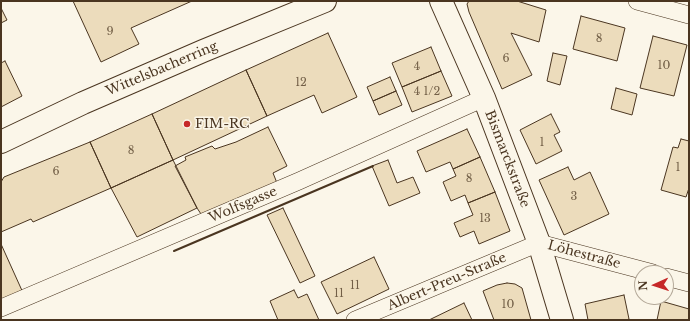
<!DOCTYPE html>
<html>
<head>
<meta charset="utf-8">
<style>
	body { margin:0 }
	#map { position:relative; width:690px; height:321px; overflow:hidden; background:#fbf6e9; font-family:"Libre Baskerville",serif }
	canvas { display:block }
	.frame { position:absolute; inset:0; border:2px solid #4a3520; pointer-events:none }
	.north { position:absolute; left:634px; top:265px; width:40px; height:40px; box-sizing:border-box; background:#fbf6e9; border:1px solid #b4a999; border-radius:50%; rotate:267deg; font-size:11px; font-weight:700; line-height:16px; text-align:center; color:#4a3520 }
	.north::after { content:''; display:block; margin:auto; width:14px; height:18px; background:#c62828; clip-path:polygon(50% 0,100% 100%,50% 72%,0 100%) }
</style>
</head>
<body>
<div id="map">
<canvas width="690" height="321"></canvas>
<div class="frame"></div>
<div class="north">N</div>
</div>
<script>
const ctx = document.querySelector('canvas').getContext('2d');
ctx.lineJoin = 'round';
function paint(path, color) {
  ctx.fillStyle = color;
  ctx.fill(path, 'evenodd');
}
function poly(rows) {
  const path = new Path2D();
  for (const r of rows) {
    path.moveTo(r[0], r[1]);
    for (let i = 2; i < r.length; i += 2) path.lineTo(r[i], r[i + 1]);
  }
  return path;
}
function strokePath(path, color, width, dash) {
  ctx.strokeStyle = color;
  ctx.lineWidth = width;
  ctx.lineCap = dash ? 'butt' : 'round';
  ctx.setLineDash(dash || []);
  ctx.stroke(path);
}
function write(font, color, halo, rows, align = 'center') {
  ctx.font = font + ' "Libre Baskerville",serif';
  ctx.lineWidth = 3;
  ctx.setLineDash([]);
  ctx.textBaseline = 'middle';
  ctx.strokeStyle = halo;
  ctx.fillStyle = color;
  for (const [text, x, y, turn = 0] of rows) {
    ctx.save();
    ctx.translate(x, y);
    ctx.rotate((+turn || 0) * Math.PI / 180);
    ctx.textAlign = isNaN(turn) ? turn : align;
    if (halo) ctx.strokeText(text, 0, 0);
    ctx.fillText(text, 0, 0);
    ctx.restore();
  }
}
const building = poly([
	[73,1,192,1,131,28,139,44,101,62,73,1],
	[469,1,517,1,546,10,539,42,511,33,532,75,502,89,469,12,467,4,469,1],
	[1,8,7,20,1,23,1,8],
	[581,16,625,28,617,61,573,49,581,16],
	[328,33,357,97,322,113,314,95,267,116,246,70,328,33],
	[653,36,687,45,674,96,640,88,653,36],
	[431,47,441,71,402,87,392,63,431,47],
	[553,53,567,56,560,85,547,81,553,53],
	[5,61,22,96,1,107,1,63,5,61],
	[246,70,267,116,173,160,152,114,246,70],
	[441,71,452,96,412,112,402,87,441,71],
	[390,77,396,91,373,101,367,87,390,77],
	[616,88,637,94,632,115,611,109,616,88],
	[396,91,402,105,379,115,373,101,396,91],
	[152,114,173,160,111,188,90,142,152,114],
	[551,114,560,132,554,135,562,151,536,164,520,130,551,114],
	[268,127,287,166,273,173,277,183,203,217,197,208,175,166,186,160,185,157,212,146,215,149,236,142,268,127],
	[467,129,480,157,453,169,450,162,426,172,417,151,467,129],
	[681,139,689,141,689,188,686,197,661,190,673,147,678,148,681,139],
	[90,142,111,188,33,222,31,219,1,232,1,182,4,177,90,142],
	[480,157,495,192,468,203,465,195,451,201,443,182,456,176,453,169,480,157],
	[173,160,197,208,137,237,111,188,173,160],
	[388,160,397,183,413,177,420,193,389,206,372,166,388,160],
	[568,167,574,180,590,172,609,214,564,235,539,180,568,167],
	[495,192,510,231,479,244,474,231,460,237,454,223,473,215,468,203,495,192],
	[283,208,315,276,300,283,267,215,283,208],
	[1,244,24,295,1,304,1,244],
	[374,257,389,289,337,314,321,282,374,257],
	[507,283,515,284,522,288,531,320,494,320,483,291,497,285,507,283],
	[294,290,298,298,307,294,319,320,278,320,270,301,294,290],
	[624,295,629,319,626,320,588,320,585,304,624,295],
	[661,301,689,309,689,320,657,320,661,301],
	[464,303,472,320,429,320,464,303]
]);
paint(building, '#ecdcbc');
strokePath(building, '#4a3520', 1);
const street = poly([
	[637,1,689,15],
	[666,277,689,283],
	[1,308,299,181,484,98],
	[355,320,539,243,653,273]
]);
const primary = poly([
	[441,1,484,98,539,243,562,320],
	[1,142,83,103,203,51,325,1]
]);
strokePath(street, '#4a3520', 18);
strokePath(primary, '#4a3520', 24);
strokePath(street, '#fbf6e9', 17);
strokePath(primary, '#fbf6e9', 22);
strokePath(poly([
	[174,251,373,166]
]), '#4a3520', 2);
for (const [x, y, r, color] of [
	[187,124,4,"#c62828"]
]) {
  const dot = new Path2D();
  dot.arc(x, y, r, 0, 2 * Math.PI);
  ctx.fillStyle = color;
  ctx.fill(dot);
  strokePath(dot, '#fbf6e9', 1.5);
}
write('11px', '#725f47', null, [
	["9",110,32],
	["8",599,39],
	["6",506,59],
	["10",664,66],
	["4",417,67],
	["12",301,83],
	["4 1/2",427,92],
	["1",542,143],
	["8",131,151],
	["1",678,168],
	["6",56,172],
	["8",469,179],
	["3",574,197],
	["13",485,219],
	["11",355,286],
	["11",339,294],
	["10",508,305]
]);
write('13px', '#4a3520', '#fbf6e9', [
	["Wittelsbacherring",162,69,-23],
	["Bismarckstraße",507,159,69],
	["Wolfsgasse",243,205,-23],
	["Löhestraße",584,255,15],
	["Albert-Preu-Straße",447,282,-23]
]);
write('13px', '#4a3520', '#fbf6e9', [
	["FIM-RC",195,124]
], 'left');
</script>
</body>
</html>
